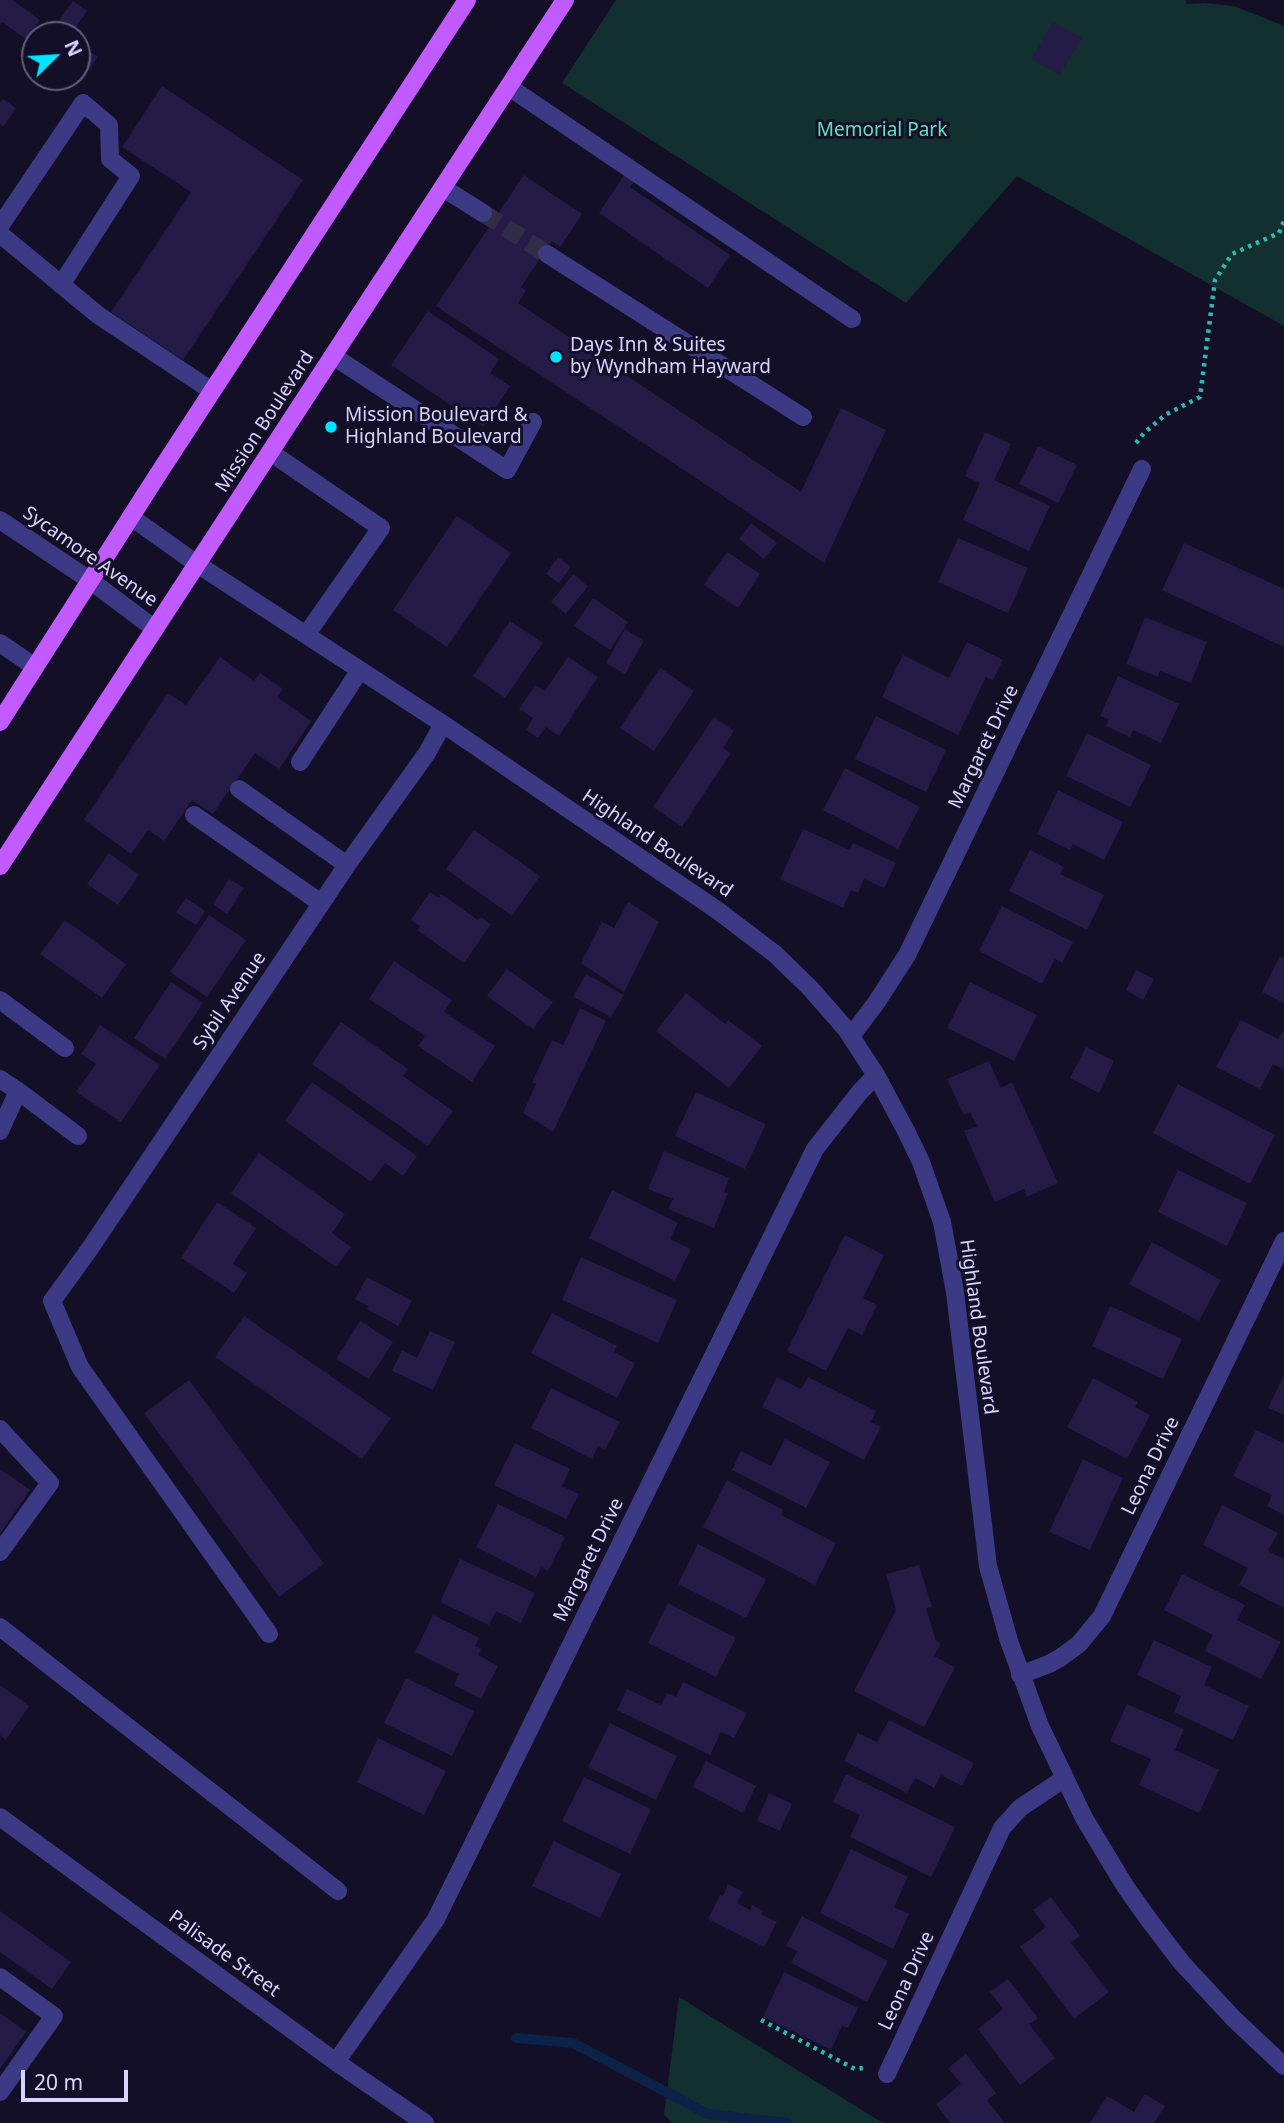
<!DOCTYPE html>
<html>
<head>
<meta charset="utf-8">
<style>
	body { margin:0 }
	#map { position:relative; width:1284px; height:2123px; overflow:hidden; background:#130f26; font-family:"Noto Sans",sans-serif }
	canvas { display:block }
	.north { position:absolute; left:21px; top:21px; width:70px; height:70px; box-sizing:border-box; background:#130f26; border:2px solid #625e7d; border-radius:50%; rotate:66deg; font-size:19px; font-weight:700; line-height:28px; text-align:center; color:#d9d4ff }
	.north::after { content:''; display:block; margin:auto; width:24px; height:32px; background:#00e5ff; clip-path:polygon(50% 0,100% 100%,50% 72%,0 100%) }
	.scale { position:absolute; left:21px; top:2070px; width:107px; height:32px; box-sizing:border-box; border:4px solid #d9d4ff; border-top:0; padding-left:9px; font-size:21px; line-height:24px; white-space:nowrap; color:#d9d4ff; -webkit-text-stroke:5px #130f26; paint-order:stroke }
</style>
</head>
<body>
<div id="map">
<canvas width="1284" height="2123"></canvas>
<div class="north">N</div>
<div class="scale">20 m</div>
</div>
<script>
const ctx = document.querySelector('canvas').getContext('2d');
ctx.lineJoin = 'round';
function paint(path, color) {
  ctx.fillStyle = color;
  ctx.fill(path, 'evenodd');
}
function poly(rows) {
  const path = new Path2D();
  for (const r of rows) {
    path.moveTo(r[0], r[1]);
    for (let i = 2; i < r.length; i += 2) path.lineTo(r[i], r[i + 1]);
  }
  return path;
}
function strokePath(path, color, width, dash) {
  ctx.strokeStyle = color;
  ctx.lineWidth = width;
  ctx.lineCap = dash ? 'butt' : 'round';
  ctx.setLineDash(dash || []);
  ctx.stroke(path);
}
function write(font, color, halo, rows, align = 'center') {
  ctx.font = font + ' "Noto Sans",sans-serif';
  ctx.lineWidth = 6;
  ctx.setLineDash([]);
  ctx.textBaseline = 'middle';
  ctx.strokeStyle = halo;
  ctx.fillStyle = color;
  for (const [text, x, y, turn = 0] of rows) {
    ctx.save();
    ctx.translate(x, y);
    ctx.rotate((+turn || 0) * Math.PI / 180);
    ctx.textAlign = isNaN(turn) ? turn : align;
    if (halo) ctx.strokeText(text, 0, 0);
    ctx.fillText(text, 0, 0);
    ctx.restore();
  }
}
paint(poly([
	[616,0,1186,0,1186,4,1204,3,1234,6,1284,26,1284,326,1017,176,906,303,562,83],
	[679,1997,883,2123,673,2123,664,2115]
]), '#12302f');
strokePath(poly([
	[516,2038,573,2043,708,2114,787,2123]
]), '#0c2248', 10);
paint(poly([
	[0,0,12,0,40,20,26,39,2,22,0,25],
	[73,1,87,11,74,30,59,20],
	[1053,22,1082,38,1060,75,1031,59],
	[79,44,98,57,87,73,77,66,77,48],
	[162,86,303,180,183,360,111,312,191,192,122,147],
	[3,99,16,108,3,127,0,124,0,103],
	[626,172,636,179,630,187,730,255,708,288,599,213],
	[524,175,582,214,560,247,552,241,521,287,526,291,518,303,801,492,841,408,886,430,824,563,436,306],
	[428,311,499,359,490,373,510,386,483,427,391,365],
	[985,432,1011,444,994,480,1050,506,1029,551,963,520,980,483,965,476],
	[1038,446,1077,465,1058,503,1019,484],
	[457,516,511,553,447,647,393,610],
	[751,523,777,543,764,559,739,539],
	[958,538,1028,568,1008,613,938,582],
	[1184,543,1284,589,1284,647,1162,590],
	[727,552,760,574,738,608,704,585],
	[558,557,571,567,559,583,546,574],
	[573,574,588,586,566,614,551,602],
	[593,598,628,622,610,650,574,626],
	[1145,617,1207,642,1191,683,1160,671,1158,677,1126,664],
	[510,621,543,643,505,698,473,676],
	[625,629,644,641,625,674,606,663],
	[967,642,1003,660,993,680,986,677,958,735,882,697,903,655,949,678],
	[220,657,254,681,260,673,283,689,277,697,311,721,279,769,255,753,213,814,192,800,164,841,148,830,131,854,84,820,168,693,186,705],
	[568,657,598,677,559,736,546,727,538,738,526,730,533,718,519,709,535,685,545,691],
	[660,668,694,691,654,751,620,728],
	[1118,676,1179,704,1161,743,1133,730,1130,737,1106,726,1109,719,1100,716],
	[876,716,946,750,926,792,855,759],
	[714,717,734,731,723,748,731,753,682,827,653,807],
	[1087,733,1151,765,1130,807,1066,776],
	[845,768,920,807,898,849,823,810],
	[1058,790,1123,822,1104,860,1073,844,1070,850,1037,834],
	[803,829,850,850,853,843,896,863,884,888,864,879,858,893,851,890,843,908,780,879],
	[474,830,540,876,512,916,446,869],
	[1030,850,1064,867,1060,874,1104,895,1087,930,1009,891],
	[109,853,139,875,118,905,87,884],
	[229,879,244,888,227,914,213,904],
	[430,892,439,898,441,894,478,920,481,917,491,924,464,963,417,930,420,926,411,920],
	[186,898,205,911,196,925,176,912],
	[628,902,659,922,624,992,581,963,602,922,614,928],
	[1002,906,1073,942,1062,963,1055,959,1042,984,979,951],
	[209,915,246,940,207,997,170,972],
	[65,920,126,964,102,998,40,954],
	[1280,956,1284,958,1284,1003,1262,992],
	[394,961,452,1000,444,1012,495,1046,472,1082,418,1046,425,1036,369,999],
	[507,969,553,1002,533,1029,487,996],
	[1136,970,1154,979,1143,1000,1126,990],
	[586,974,624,995,611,1017,573,997],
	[171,982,203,1003,165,1059,134,1038],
	[970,982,1037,1015,1014,1061,947,1028],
	[686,993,725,1024,728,1020,762,1046,729,1088,656,1031],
	[580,1008,606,1021,553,1132,523,1113,536,1084,532,1082,552,1040,563,1045],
	[1241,1020,1278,1039,1282,1032,1284,1034,1284,1070,1273,1064,1260,1089,1216,1067],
	[341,1022,408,1069,403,1076,453,1111,428,1146,312,1064],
	[100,1025,160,1065,121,1122,76,1092,96,1064,81,1054],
	[1086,1047,1114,1061,1099,1093,1070,1078],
	[989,1061,1001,1088,1012,1082,1058,1183,1027,1197,1024,1189,995,1202,964,1131,977,1126,970,1112,964,1115,947,1079],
	[312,1082,417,1156,403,1176,385,1163,371,1182,285,1121],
	[1178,1084,1275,1135,1250,1184,1153,1133],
	[696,1092,766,1124,745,1169,675,1136],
	[664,1151,729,1178,724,1192,728,1193,714,1228,668,1209,673,1199,648,1189],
	[259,1153,345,1214,332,1233,351,1247,336,1267,231,1193],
	[1178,1170,1247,1203,1227,1246,1158,1212],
	[612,1190,678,1223,670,1239,691,1249,675,1281,589,1238],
	[217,1202,256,1228,233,1264,247,1273,234,1293,181,1258],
	[845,1235,884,1255,863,1298,877,1305,862,1335,848,1328,826,1371,787,1351],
	[1152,1242,1221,1280,1199,1321,1129,1284],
	[581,1257,677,1300,658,1343,562,1300],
	[367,1277,412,1301,398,1326,367,1309,369,1306,355,1299],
	[1110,1306,1182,1339,1163,1379,1092,1346],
	[552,1313,617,1346,614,1352,635,1363,617,1398,531,1353],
	[244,1316,391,1418,362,1459,215,1357],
	[360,1321,393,1342,369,1379,336,1359],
	[430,1331,455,1342,433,1390,392,1371,402,1350,417,1358],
	[1284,1375,1284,1415,1268,1408],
	[777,1377,801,1389,808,1377,876,1411,871,1422,881,1427,864,1460,762,1407],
	[1093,1378,1138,1402,1135,1407,1150,1415,1127,1459,1067,1427],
	[189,1380,324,1564,279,1597,144,1413],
	[551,1388,620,1422,605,1450,598,1446,592,1459,531,1428],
	[1256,1430,1284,1443,1284,1515,1267,1506,1272,1495,1233,1476],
	[785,1439,830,1462,806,1508,732,1470,741,1451,771,1466],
	[515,1443,570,1469,562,1486,579,1494,566,1519,494,1485],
	[1083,1459,1123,1478,1090,1550,1049,1532],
	[0,1469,30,1490,0,1534],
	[727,1480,783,1510,781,1515,836,1543,815,1585,703,1527],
	[498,1504,565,1537,548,1571,541,1567,536,1577,476,1547],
	[1222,1505,1278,1533,1268,1551,1284,1559,1284,1608,1239,1585,1248,1568,1203,1545],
	[698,1544,766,1579,746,1618,678,1584],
	[460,1559,535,1593,521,1623,496,1611,489,1625,440,1602],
	[919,1565,932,1607,926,1608,936,1641,941,1644,934,1656,955,1667,924,1727,854,1691,896,1610,886,1574],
	[1182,1574,1245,1605,1237,1620,1281,1642,1261,1679,1205,1651,1213,1635,1164,1610],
	[668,1603,736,1638,716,1677,648,1643],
	[433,1615,479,1638,475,1646,481,1649,478,1655,498,1666,481,1699,454,1685,459,1674,415,1652],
	[1154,1640,1212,1667,1204,1685,1249,1706,1233,1740,1174,1712,1181,1696,1137,1675],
	[406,1678,474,1711,452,1756,384,1723],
	[683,1682,747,1713,734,1738,721,1732,710,1755,617,1710,627,1689,661,1705,667,1693,676,1697],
	[0,1685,29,1706,6,1740,0,1735],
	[1127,1704,1184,1729,1175,1750,1219,1770,1199,1813,1139,1785,1151,1759,1110,1741],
	[889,1720,974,1763,962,1786,941,1775,934,1788,915,1778,907,1793,844,1761,858,1733,877,1742],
	[610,1723,677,1756,656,1800,588,1767],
	[378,1738,446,1771,424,1815,357,1782],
	[706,1761,756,1786,743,1813,693,1787],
	[846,1774,955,1827,931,1877,850,1837,860,1815,833,1802],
	[584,1777,651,1809,630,1854,562,1821],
	[769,1793,792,1804,780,1831,757,1821],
	[554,1841,621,1874,600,1918,532,1886],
	[851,1849,908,1877,894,1907,909,1914,893,1949,820,1913],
	[728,1884,743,1892,737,1903,750,1910,752,1905,763,1911,761,1914,777,1922,764,1947,708,1919,720,1895,723,1896],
	[1051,1897,1080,1936,1071,1943,1109,1992,1074,2019,1020,1947,1046,1927,1033,1910],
	[0,1911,71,1962,52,1989,0,1952],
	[802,1916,888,1961,867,2002,791,1963,797,1951,786,1946],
	[784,1972,858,2008,848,2028,842,2026,831,2050,763,2017],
	[1008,1979,1038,2018,1029,2024,1055,2058,1020,2085,978,2029,1003,2009,990,1992],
	[0,2013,26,2032,0,2069],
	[966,2054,996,2093,987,2100,1005,2123,950,2123,936,2104,961,2084,948,2068],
	[1145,2094,1165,2106,1154,2123,1090,2123,1107,2096,1134,2112]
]), '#241b47');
strokePath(poly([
	[483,213,547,254]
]), '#312d47', 18, [18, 9]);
strokePath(poly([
	[1136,443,1144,433,1165,415,1200,397,1215,280,1232,254,1279,233,1284,221],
	[761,2020,855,2069,863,2068]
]), '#2fb8b0', 4.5, [3.5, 5]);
strokePath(poly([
	[509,87,852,319],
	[443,188,483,213],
	[0,226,83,103,109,125,110,159,131,176,61,285],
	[0,234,98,315,212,391],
	[547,254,803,417],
	[333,356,507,470,533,422],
	[270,452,381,528,306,635],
	[131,517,197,564,443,724,717,910,775,954,810,988,846,1029,876,1075,906,1131,921,1162,942,1222,955,1292,988,1566,1009,1641,1040,1726,1084,1818,1125,1886,1149,1920,1182,1963,1234,2019,1284,2066],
	[0,520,91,581,155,629],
	[0,643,35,667],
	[300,762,360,670],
	[239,789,347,865],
	[194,815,321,903],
	[0,1000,65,1048],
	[851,1036,876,1003,907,955,1142,469],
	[0,1079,18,1091,0,1131],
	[18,1091,78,1136],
	[0,1429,50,1483,0,1552],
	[0,1627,338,1891],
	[269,1634,80,1367,52,1301,91,1247,347,865,427,753,443,724],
	[1020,1675,1049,1664,1060,1658,1079,1644,1102,1616,1284,1241],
	[0,1817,336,2062,425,2123],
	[0,1977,54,2016,0,2092],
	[336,2062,436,1919,815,1149,859,1093,876,1075],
	[887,2074,1002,1828,1020,1808,1065,1778]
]), '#3d3a85', 18);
strokePath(poly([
	[0,722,155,479,467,0],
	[0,866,565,0]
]), '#c25bff', 18);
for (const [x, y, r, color] of [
	[556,357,7,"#00e5ff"],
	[331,427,7,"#00e5ff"]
]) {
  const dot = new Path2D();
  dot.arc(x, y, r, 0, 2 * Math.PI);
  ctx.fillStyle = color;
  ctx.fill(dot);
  strokePath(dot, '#130f26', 2.5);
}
write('19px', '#5fe0c0', '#130f26', [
	["Memorial Park",882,131]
]);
write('19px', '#d9d4ff', '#130f26', [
	["Days Inn & Suites",570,346],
	["by Wyndham Hayward",570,368],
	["Mission Boulevard &",345,416],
	["Highland Boulevard",345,438]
], 'left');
write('19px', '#d9d4ff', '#130f26', [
	["Mission Boulevard",265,422,-57],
	["Sycamore Avenue",90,557,35],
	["Margaret Drive",984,747,-64],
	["Highland Boulevard",657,844,34],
	["Sybil Avenue",230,1001,-56],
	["Highland Boulevard",978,1327,82],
	["Leona Drive",1151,1466,-64],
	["Margaret Drive",589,1560,-64],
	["Palisade Street",224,1954,36],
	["Leona Drive",907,1981,-65]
]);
</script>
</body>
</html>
